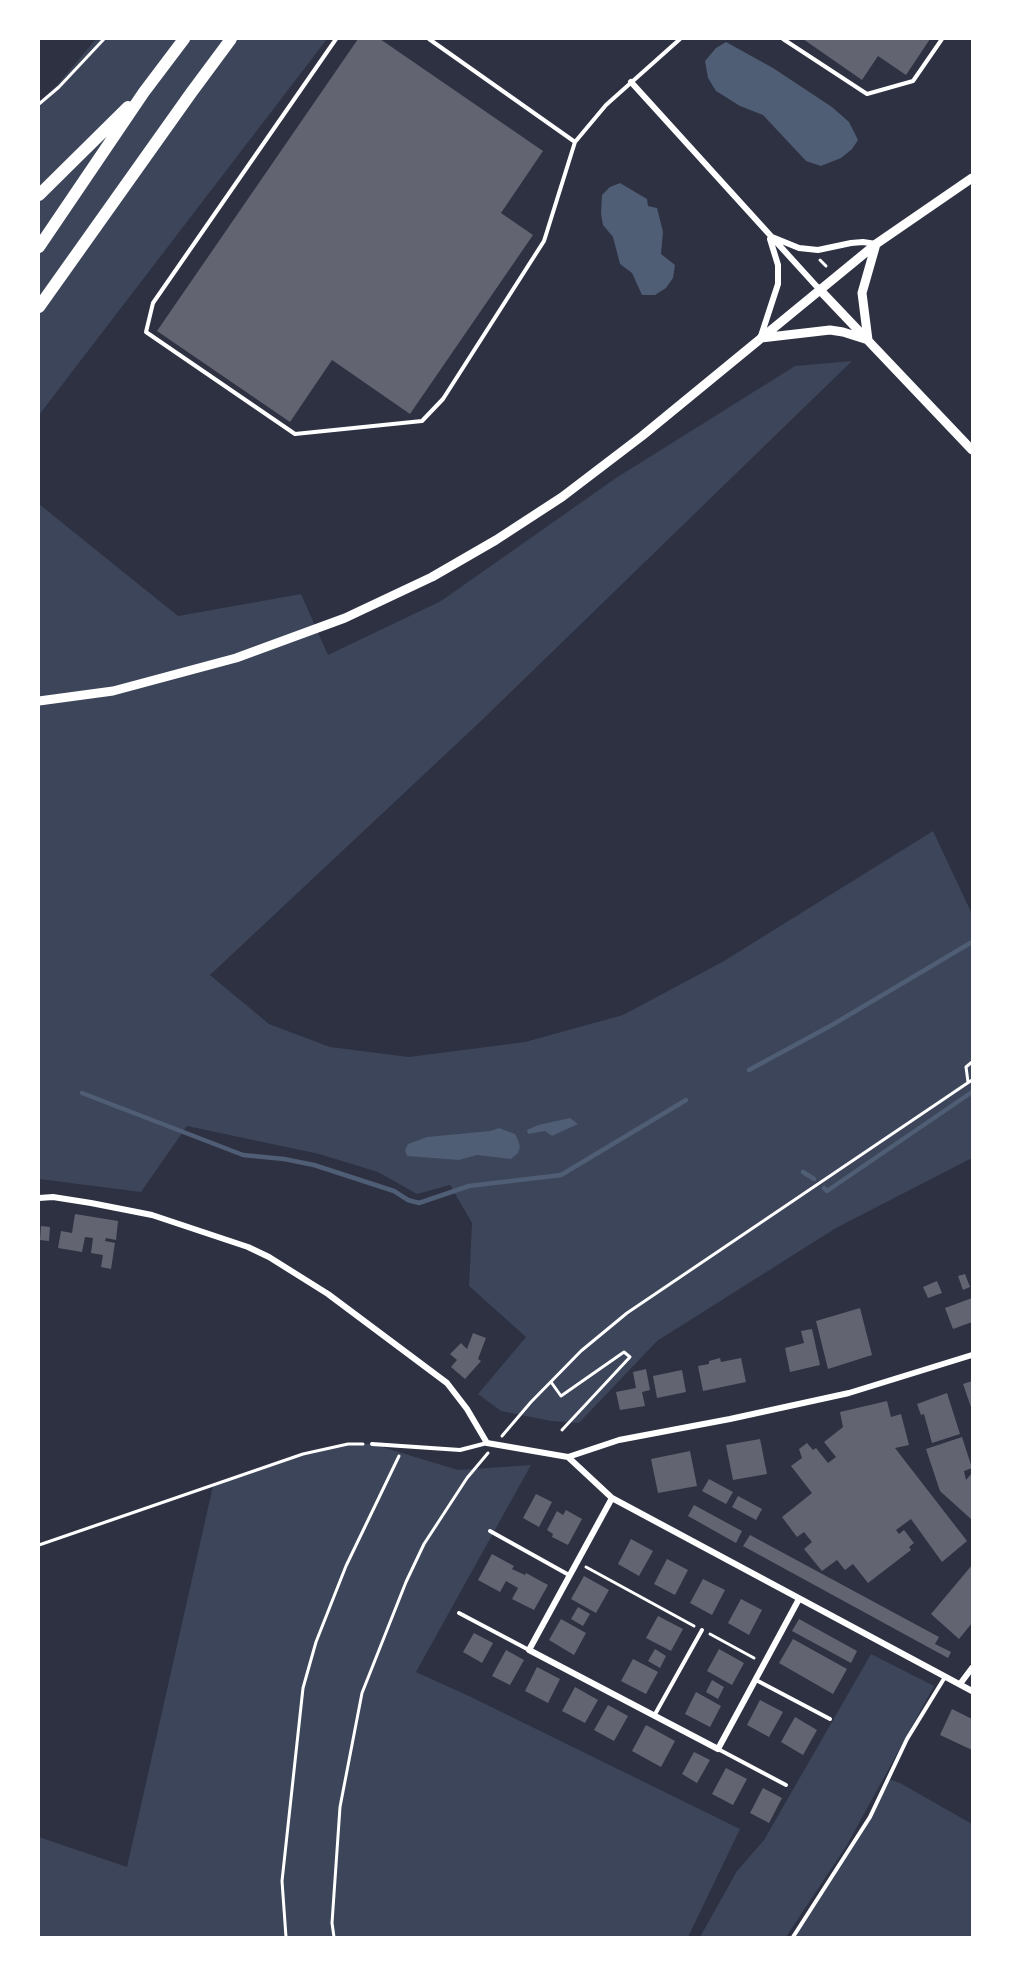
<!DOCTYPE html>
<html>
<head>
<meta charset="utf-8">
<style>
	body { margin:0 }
	#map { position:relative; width:1011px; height:1976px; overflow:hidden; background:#2d3142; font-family:Barlow,sans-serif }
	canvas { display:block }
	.frame { position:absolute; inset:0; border:40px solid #fff; pointer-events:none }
</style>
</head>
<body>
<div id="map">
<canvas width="1011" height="1976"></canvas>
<div class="frame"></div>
</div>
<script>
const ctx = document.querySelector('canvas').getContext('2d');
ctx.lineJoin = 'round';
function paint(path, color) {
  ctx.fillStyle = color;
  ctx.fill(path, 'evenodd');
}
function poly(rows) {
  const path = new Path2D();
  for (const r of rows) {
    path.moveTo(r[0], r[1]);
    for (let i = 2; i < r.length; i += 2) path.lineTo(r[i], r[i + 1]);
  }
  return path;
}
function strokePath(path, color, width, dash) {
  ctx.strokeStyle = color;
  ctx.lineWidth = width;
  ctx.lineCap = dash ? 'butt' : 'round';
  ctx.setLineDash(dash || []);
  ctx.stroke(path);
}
paint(poly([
	[96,39,327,39,39,415,39,103,58,84],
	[852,361,481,721,210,975,269,1024,330,1047,409,1057,525,1042,623,1015,724,961,933,831,972,914,972,1158,836,1228,657,1341,579,1423,551,1421,501,1411,478,1394,526,1337,469,1286,472,1223,450,1185,417,1194,378,1172,319,1154,187,1126,141,1192,39,1179,39,504,178,616,301,594,328,655,441,601,616,478,795,366],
	[348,1444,372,1444,458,1470,531,1465,416,1672,471,1697,740,1829,688,1937,39,1937,39,1837,127,1867,213,1486,303,1454],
	[871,1654,934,1686,847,1845,786,1937,700,1937,737,1871,764,1840],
	[889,1779,900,1783,972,1824,972,1937,793,1937,870,1817]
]), '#3c4559');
paint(poly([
	[726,42,773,68,832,107,849,122,858,140,852,149,841,158,821,166,806,161,763,115,740,106,716,91,708,78,705,61,716,48],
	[620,183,647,199,648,206,657,208,663,232,661,254,675,265,673,278,666,288,655,295,642,295,632,273,620,264,613,237,603,225,601,214,602,195,610,187],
	[570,1118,578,1124,552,1136,545,1131,528,1134,527,1130,538,1125],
	[499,1128,515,1134,518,1140,520,1147,518,1153,511,1159,477,1155,459,1160,407,1156,405,1150,408,1144,427,1137,490,1131]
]), '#4f5d75');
strokePath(poly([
	[749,1070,832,1025,972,942],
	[82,1093,243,1155,284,1159,314,1165,394,1191,408,1200,419,1203,469,1186,561,1175,686,1100],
	[803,1172,814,1179],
	[824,1188,827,1191,972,1092]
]), '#4f5d75', 4.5);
paint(poly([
	[358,39,380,39,543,151,501,213,533,235,410,414,332,360,290,422,157,331],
	[803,39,930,39,906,75,878,56,862,80],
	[75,1214,118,1221,116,1240,106,1238,105,1241,115,1243,111,1269,101,1267,103,1255,91,1253,93,1238,85,1237,82,1252,58,1248,61,1231,72,1233],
	[41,1226,50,1227,49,1241,40,1240],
	[965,1274,970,1287,963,1290,958,1276],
	[937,1281,942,1293,928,1298,923,1287],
	[972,1298,972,1322,953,1329,945,1308],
	[860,1308,872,1355,828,1369,816,1321],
	[812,1329,820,1365,790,1372,785,1348,804,1343,801,1331],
	[473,1333,486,1338,478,1359,481,1361,465,1379,451,1367,457,1360,450,1354,461,1343,467,1349],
	[720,1358,721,1362,741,1358,746,1382,703,1391,698,1366,709,1364,709,1361],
	[646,1369,650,1390,642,1392,645,1406,620,1410,616,1392,636,1388,633,1372],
	[682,1370,686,1392,657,1398,653,1376],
	[972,1381,972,1410,963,1384],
	[947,1393,960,1434,932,1443,924,1414,921,1415,917,1404],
	[887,1401,891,1417,901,1414,909,1445,895,1448,967,1541,942,1562,911,1519,896,1530,899,1534,904,1530,914,1543,909,1547,911,1550,868,1583,853,1564,845,1570,837,1560,822,1571,804,1549,812,1542,804,1532,797,1537,782,1517,812,1493,791,1466,802,1458,799,1449,807,1443,813,1450,816,1448,828,1463,836,1457,824,1442,843,1427,840,1412],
	[962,1437,972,1468,964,1471,966,1480,972,1473,972,1520,940,1491,926,1449],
	[760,1439,767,1474,733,1480,726,1445],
	[690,1451,697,1486,658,1493,651,1459],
	[709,1479,733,1492,726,1504,702,1491],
	[536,1494,552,1502,539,1527,523,1518],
	[738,1496,762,1509,756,1520,732,1507],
	[694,1505,742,1531,736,1543,688,1516],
	[566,1510,582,1519,568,1545,552,1537,553,1534,547,1530,557,1511,563,1515],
	[750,1535,939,1637,935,1644,951,1652,948,1658,743,1546],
	[631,1539,653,1551,639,1576,618,1564],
	[492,1554,514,1566,512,1569,525,1575,526,1573,548,1585,534,1610,512,1599,518,1588,506,1581,500,1592,478,1580],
	[667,1559,688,1570,675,1595,654,1584],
	[972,1565,972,1623,959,1639,931,1614],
	[584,1576,609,1590,596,1613,571,1599],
	[703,1579,725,1590,712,1615,690,1603],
	[741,1599,762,1610,749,1635,728,1623],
	[578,1607,590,1614,583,1626,571,1619],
	[658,1616,683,1629,671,1651,646,1638],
	[561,1619,586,1633,574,1655,549,1640],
	[799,1619,857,1651,851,1663,792,1631],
	[474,1633,493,1643,482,1663,463,1652],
	[793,1639,847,1669,833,1694,779,1663],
	[655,1649,666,1656,660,1668,648,1661],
	[719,1649,744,1663,732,1685,707,1671],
	[506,1650,524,1660,510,1685,492,1676],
	[633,1659,658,1672,646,1694,621,1681],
	[537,1667,560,1679,548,1703,525,1691],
	[712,1680,724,1687,718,1699,706,1692],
	[575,1687,598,1700,585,1723,562,1711],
	[696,1692,721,1706,710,1727,685,1714],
	[760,1700,783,1712,769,1737,747,1725],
	[608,1705,628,1716,614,1741,594,1730],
	[952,1709,972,1719,972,1750,940,1735],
	[795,1717,817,1730,803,1755,781,1742],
	[646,1725,675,1741,661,1767,632,1751],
	[694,1752,710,1760,697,1783,682,1774],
	[726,1768,747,1779,733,1805,712,1794],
	[763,1788,782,1798,769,1823,750,1813]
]), '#626471');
strokePath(poly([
	[39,104,59,87,104,39],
	[820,260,826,266],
	[968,1082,966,1067,972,1062],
	[551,1382,561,1396,624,1352,630,1357,562,1430],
	[502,1436,531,1402,581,1351,627,1313,972,1080],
	[39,1545,303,1454,348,1444,363,1444],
	[586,1567,694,1626],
	[710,1634,754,1658],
	[286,1937,282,1881,303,1688,316,1642,346,1566,399,1456],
	[334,1937,332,1923,340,1807,362,1693,406,1582,424,1544,467,1478,488,1453]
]), '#fff', 3);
strokePath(poly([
	[336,39,153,303,146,332,295,434,422,421,443,399,544,241,575,142,606,105,680,39],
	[429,39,575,142],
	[783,39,867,94,913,81,942,39],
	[372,1444,460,1450,487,1443],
	[490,1531,569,1575],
	[459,1613,529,1650],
	[756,1680,830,1719],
	[654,1716,702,1630],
	[718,1749,786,1785],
	[793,1937,870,1817,907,1739,945,1677]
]), '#fff', 4);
strokePath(poly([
	[631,82,819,289],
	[772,237,799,248,818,250,851,243,863,242,876,244],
	[761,336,778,284,778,265,770,239],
	[39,1198,53,1197,91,1203,152,1215,248,1247,269,1257,328,1294,447,1383,467,1409,487,1443,568,1457,612,1498,972,1691],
	[568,1457,619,1440,730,1419,849,1393,972,1355],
	[612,1498,529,1650,718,1749,799,1599],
	[960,1684,972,1668]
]), '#fff', 6);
strokePath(poly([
	[819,289,972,450],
	[761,338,830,330,843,332,865,339],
	[868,340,862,293,876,244],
	[39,701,113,691,236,658,345,618,432,577,496,540,562,497,642,436,876,244,972,178]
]), '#fff', 9);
strokePath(poly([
	[39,195,128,107],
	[39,247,144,92,184,39],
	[39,307,191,93,231,39]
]), '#fff', 12);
</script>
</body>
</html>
